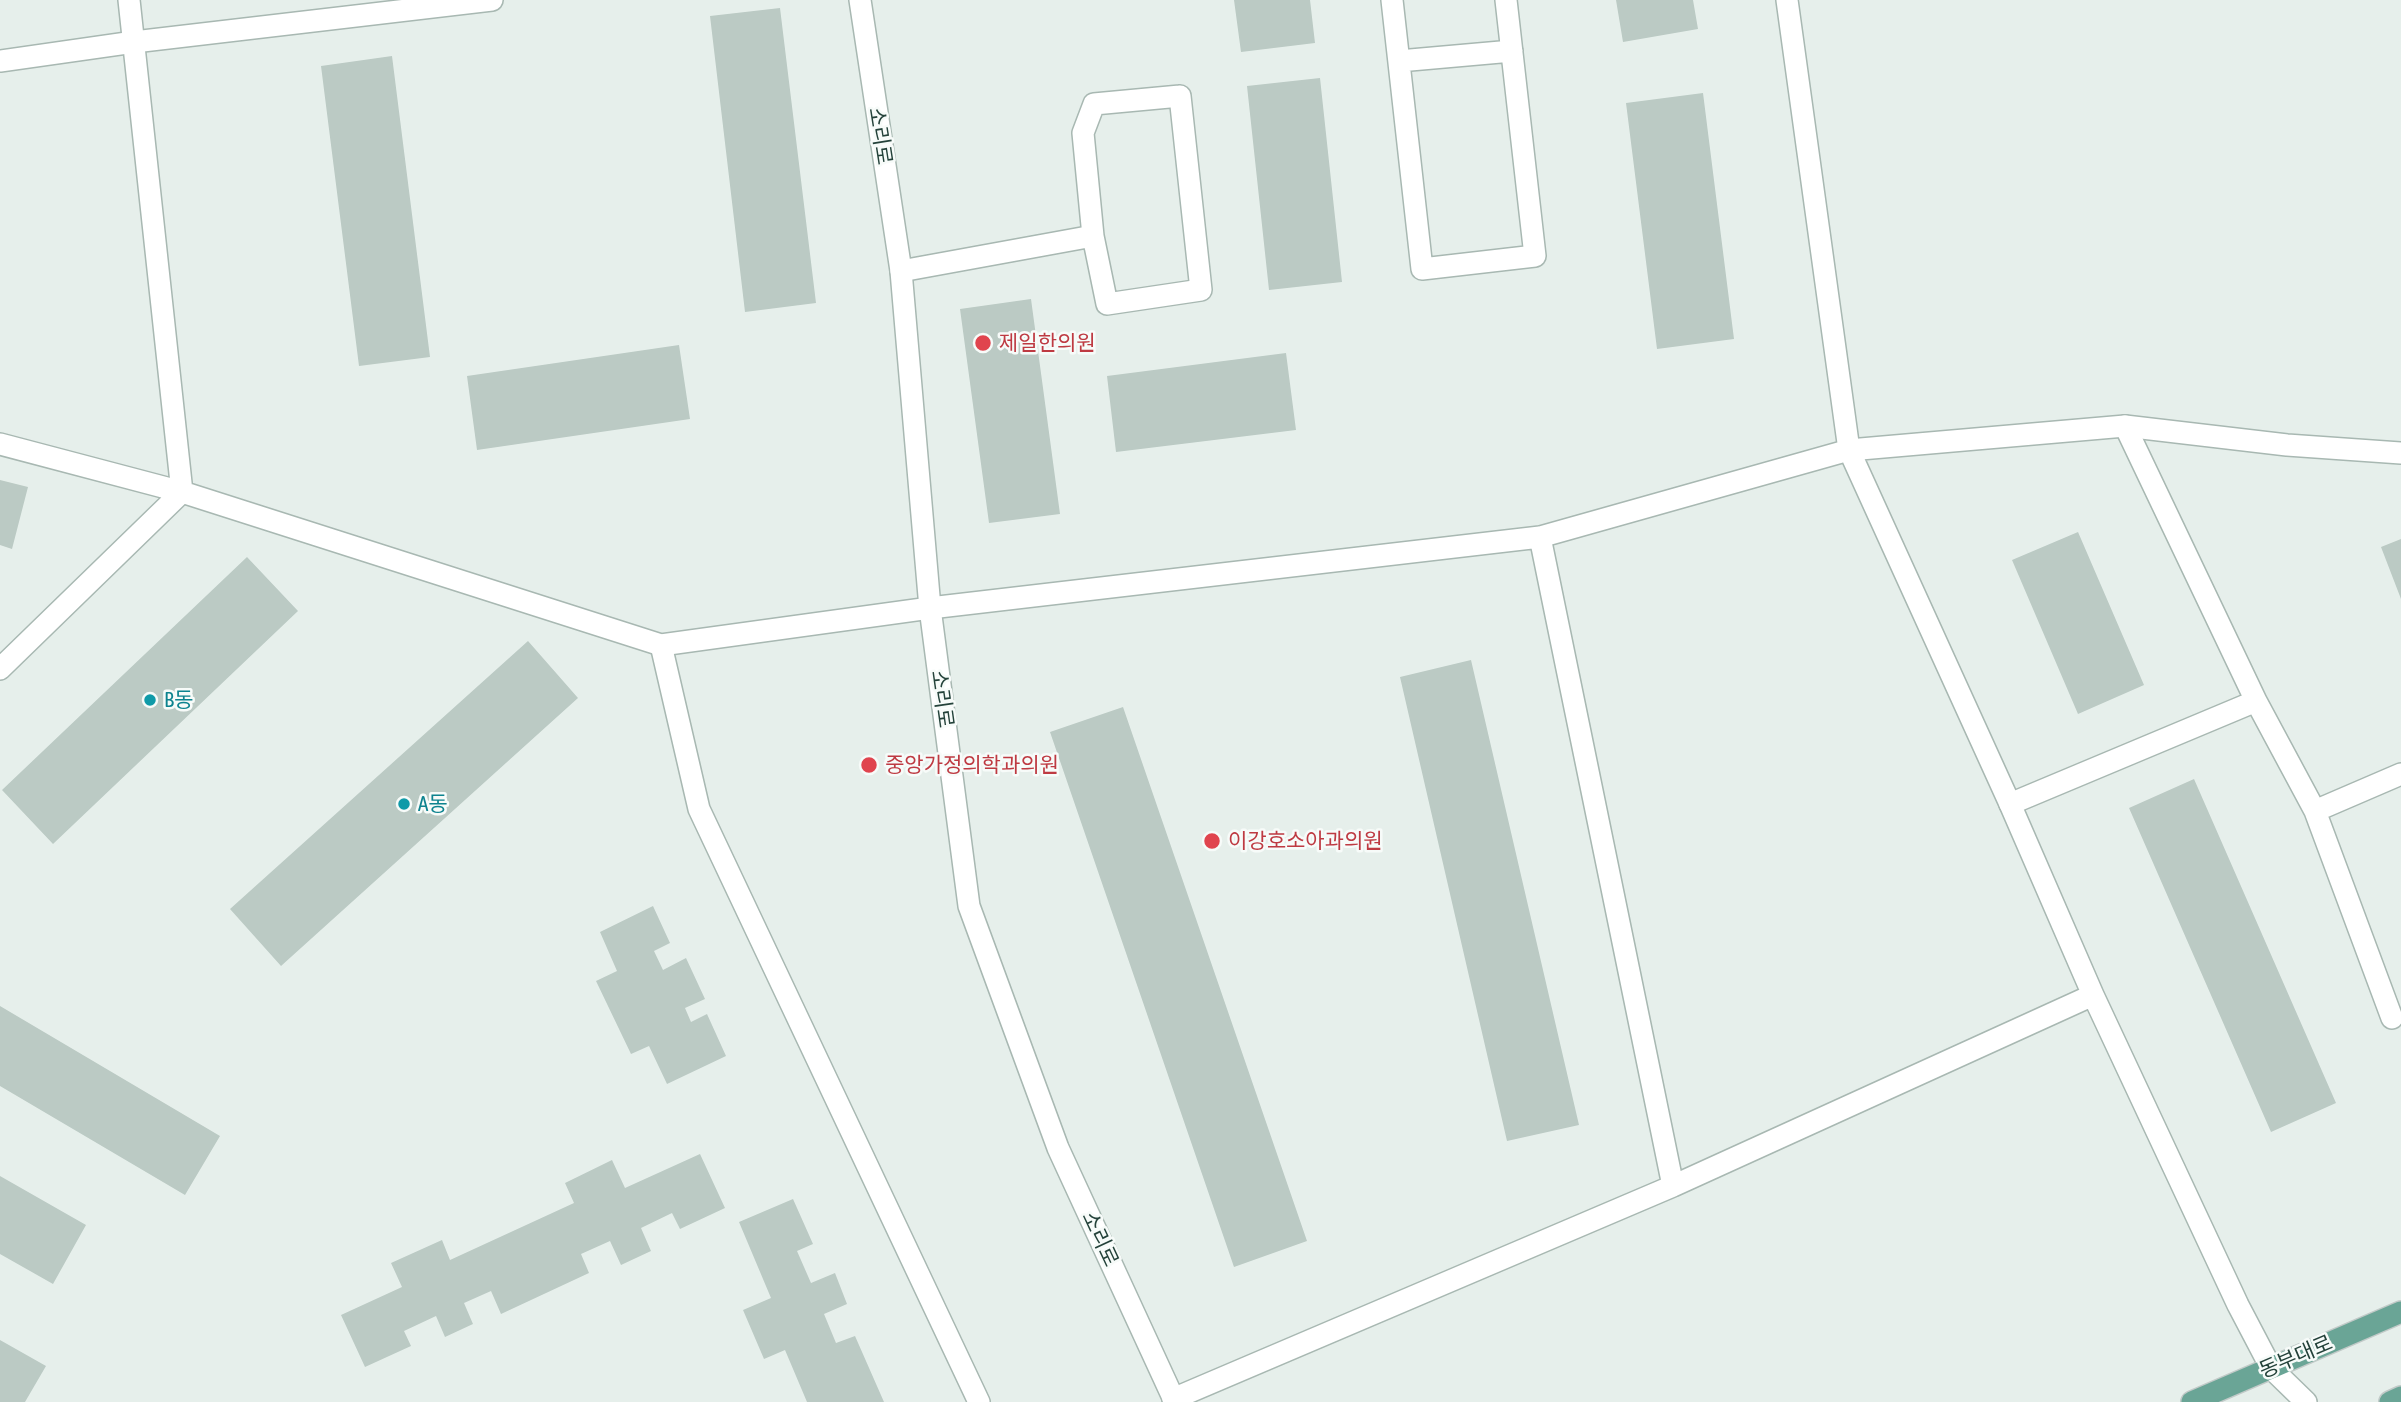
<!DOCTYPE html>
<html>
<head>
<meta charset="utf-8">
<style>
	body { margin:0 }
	canvas { display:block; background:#e6efeb }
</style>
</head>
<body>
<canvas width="2401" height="1402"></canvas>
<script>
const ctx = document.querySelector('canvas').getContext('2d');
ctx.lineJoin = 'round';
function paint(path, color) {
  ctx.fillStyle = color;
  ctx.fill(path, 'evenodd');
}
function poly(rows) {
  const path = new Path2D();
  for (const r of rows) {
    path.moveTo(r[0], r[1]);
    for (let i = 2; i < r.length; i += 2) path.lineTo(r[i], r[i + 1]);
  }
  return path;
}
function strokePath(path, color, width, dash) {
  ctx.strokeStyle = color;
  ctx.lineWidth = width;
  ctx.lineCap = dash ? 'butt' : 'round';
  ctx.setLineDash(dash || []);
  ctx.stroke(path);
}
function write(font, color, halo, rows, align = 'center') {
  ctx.font = font + ' "Asap Condensed","Noto Sans KR",sans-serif';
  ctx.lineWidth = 5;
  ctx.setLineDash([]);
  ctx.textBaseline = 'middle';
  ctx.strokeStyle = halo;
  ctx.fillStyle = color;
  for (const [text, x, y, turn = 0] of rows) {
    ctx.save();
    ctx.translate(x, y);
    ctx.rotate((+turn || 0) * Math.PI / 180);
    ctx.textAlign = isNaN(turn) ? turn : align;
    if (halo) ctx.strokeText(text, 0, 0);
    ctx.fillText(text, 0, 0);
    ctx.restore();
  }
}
paint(poly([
	[1234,0,1310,0,1315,43,1241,52],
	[1616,0,1693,0,1698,29,1623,42],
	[780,8,816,303,745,312,710,16],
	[392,56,430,357,359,366,321,66],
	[1320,78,1342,282,1269,290,1247,86],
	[1703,93,1734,339,1657,349,1626,103],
	[1031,299,1060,514,989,523,960,309],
	[679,345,690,419,477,450,467,376],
	[1286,353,1296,430,1116,452,1107,376],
	[0,480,28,487,12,549,0,545],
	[2078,532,2144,685,2078,714,2012,560],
	[2401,539,2401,599,2381,547],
	[247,557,298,611,53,844,2,790],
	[528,641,578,698,281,966,230,909],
	[1471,660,1579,1125,1507,1141,1400,677],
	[1123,707,1307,1241,1234,1267,1050,732],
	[2194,779,2336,1103,2271,1132,2129,808],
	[653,906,670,943,654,951,663,970,686,958,705,999,685,1008,691,1022,707,1014,726,1056,667,1084,649,1046,631,1054,596,981,617,971,600,932],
	[0,1006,220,1136,185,1195,0,1086],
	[700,1154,725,1208,680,1229,672,1213,641,1228,651,1251,621,1265,610,1241,581,1254,589,1273,501,1314,491,1291,464,1303,473,1324,445,1337,436,1316,404,1331,411,1346,365,1367,341,1315,402,1287,391,1263,442,1240,450,1260,574,1203,565,1183,612,1160,625,1188],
	[0,1176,86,1225,53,1284,0,1254],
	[793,1199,813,1244,797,1251,811,1283,835,1273,847,1304,824,1314,836,1343,855,1336,884,1402,807,1402,785,1350,764,1359,743,1310,771,1298,739,1222],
	[0,1340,46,1366,25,1402,0,1402]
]), '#bbcac4');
const service = poly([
	[1392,0,1422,269,1535,256,1506,0],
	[0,61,134,42,492,0],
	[1399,61,1512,51],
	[1180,96,1201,290,1107,304,1093,236,1083,133,1094,104,1180,96],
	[901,271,1093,236],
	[661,645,699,809,979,1402],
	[2256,701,2315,811,2392,1018],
	[2010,804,2256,701,2125,426],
	[2315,811,2401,774]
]);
const minor = poly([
	[1787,0,1849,450,2010,804,2093,995,2238,1305,2271,1368,2306,1402],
	[0,444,182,492,661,645,930,608,1540,537,1849,450,2125,426,2287,445,2401,453],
	[1540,537,1673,1186],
	[0,669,182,492,129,0],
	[1173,1399,1673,1186,2093,995]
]);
const tertiary = poly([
	[860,0,901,271,930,608,969,906,1058,1148,1175,1402]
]);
const primary = poly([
	[2192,1402,2401,1312],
	[2390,1402,2401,1397]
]);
strokePath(service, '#a8b8b2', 24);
strokePath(minor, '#a8b8b2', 24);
strokePath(tertiary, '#a8b8b2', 24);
strokePath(primary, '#c2cac8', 24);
strokePath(service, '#fff', 21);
strokePath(minor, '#fff', 21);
strokePath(tertiary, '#fff', 21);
strokePath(primary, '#6aa596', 21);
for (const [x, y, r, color] of [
	[983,343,9,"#e0444e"],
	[150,700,7,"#0f9aa8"],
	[869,765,9,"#e0444e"],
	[404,804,7,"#0f9aa8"],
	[1212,841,9,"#e0444e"]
]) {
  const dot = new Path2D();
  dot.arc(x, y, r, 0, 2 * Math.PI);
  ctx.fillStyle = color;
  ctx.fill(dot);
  strokePath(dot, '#f7fbf9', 2.5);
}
write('21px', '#24423a', '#f7fbf9', [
	["소리로",880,136,81],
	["소리로",942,699,82],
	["소리로",1100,1239,65],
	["동부대로",2296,1357,-23]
]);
write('21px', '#be3a42', '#f7fbf9', [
	["제일한의원",999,343],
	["중앙가정의학과의원",885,765],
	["이강호소아과의원",1228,841]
], 'left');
write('21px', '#0d838f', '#f7fbf9', [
	["B동",164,700],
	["A동",418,804]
], 'left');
</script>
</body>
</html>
